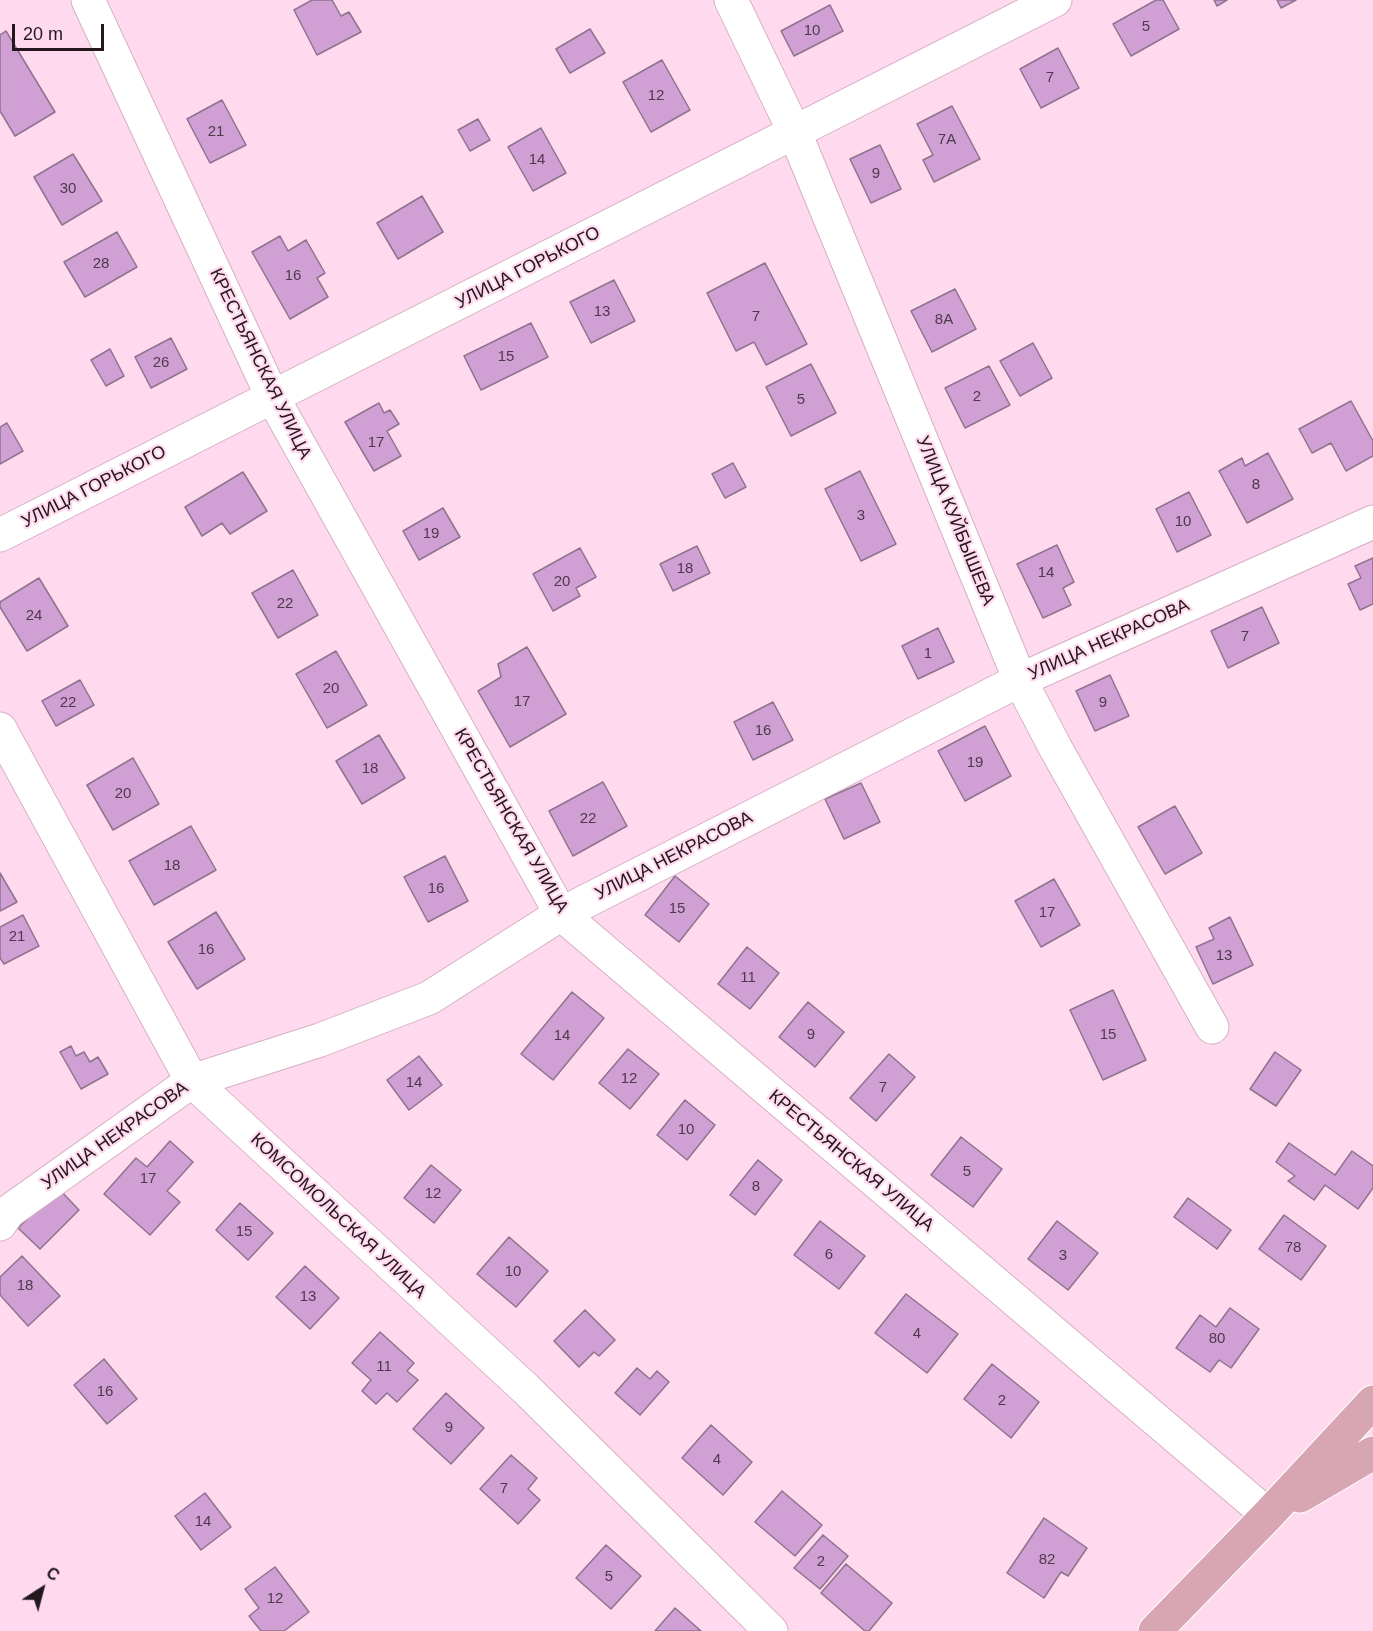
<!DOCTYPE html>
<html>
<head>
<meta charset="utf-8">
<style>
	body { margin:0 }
	#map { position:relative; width:1373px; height:1631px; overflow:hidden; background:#ffd9ed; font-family:Helvetica,sans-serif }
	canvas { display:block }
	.north { position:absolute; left:12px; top:1559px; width:60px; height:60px; -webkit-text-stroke:4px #ffd9ed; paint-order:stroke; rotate:36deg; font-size:16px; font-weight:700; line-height:24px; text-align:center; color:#24171e }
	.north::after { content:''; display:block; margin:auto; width:21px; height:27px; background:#24171e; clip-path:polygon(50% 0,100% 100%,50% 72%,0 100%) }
	.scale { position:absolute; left:12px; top:24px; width:92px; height:27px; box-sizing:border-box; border:3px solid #24171e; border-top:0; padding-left:8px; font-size:18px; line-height:21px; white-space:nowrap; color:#24171e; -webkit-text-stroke:4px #ffd9ed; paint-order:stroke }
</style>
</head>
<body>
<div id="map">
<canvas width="1373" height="1631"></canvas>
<div class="north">С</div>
<div class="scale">20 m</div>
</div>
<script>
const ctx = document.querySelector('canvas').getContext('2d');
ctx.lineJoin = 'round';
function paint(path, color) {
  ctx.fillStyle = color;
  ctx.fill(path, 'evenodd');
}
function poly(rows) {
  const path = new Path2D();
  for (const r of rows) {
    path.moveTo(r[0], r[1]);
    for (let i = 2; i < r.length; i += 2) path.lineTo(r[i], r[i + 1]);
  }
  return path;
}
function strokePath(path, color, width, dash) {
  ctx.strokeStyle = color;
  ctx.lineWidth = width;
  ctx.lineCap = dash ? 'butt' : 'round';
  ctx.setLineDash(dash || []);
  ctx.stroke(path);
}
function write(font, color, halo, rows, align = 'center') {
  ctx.font = font + ' Helvetica,sans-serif';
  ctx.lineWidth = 4.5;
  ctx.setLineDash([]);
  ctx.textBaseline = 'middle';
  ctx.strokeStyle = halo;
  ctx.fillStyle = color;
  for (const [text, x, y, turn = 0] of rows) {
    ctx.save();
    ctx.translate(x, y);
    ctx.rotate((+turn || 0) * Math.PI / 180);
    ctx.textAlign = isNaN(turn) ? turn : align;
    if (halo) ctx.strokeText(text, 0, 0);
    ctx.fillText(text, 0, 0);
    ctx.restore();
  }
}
const building = poly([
	[312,0,332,0,341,16,349,12,361,32,317,55,294,10,312,0],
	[1156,0,1163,0,1179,29,1131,56,1113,24,1156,0],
	[1214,0,1227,0,1217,6,1214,0],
	[1277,0,1296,0,1281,8,1277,0],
	[830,5,843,31,794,56,781,31,830,5],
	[590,29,605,53,570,73,556,49,590,29],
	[6,31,55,112,15,136,0,111,0,35,6,31],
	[1058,48,1079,88,1041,108,1020,69,1058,48],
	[662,60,690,110,651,132,623,82,662,60],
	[222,100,246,145,210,163,187,119,222,100],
	[952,106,980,159,934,182,923,160,933,155,917,124,952,106],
	[478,119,490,140,470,151,458,130,478,119],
	[541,128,566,173,533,191,508,147,541,128],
	[880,145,901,189,871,203,850,159,880,145],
	[73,154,102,201,62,225,34,177,73,154],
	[422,196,443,232,398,259,377,223,422,196],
	[117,232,137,267,85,297,64,262,117,232],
	[280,236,288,251,306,240,325,273,317,278,328,297,290,319,252,252,280,236],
	[765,263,807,344,766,365,754,342,736,351,707,293,765,263],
	[614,280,635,321,591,343,570,302,614,280],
	[955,289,976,329,932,352,911,311,955,289],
	[531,323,548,357,481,390,464,356,531,323],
	[171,338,187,369,151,388,135,357,171,338],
	[1033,343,1052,378,1020,396,1000,361,1033,343],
	[110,349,124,376,106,386,91,360,110,349],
	[811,364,836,413,791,436,766,387,811,364],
	[989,366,1010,405,965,428,945,388,989,366],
	[1351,401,1373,441,1373,456,1346,471,1331,443,1312,453,1299,429,1351,401],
	[379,403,384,413,390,410,399,424,387,431,401,456,374,471,345,422,379,403],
	[7,423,23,451,0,464,0,427,7,423],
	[1268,453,1293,499,1247,523,1219,471,1242,458,1245,466,1268,453],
	[733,463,746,487,725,498,712,474,733,463],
	[860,471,896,544,861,561,825,489,860,471],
	[243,472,267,511,230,534,222,523,202,536,185,507,243,472],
	[1189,492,1211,535,1177,552,1156,509,1189,492],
	[443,508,460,537,419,560,403,531,443,508],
	[1057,545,1074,582,1063,588,1071,605,1043,618,1017,564,1057,545],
	[697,546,710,573,673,591,660,564,697,546],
	[580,548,596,577,576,588,580,596,553,611,533,574,580,548],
	[1373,558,1373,604,1360,610,1348,584,1361,578,1355,566,1373,558],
	[293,570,318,615,278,638,252,593,293,570],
	[39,578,68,626,27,651,0,607,0,602,39,578],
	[1262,607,1279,643,1228,668,1211,631,1262,607],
	[938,628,954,662,918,679,902,646,938,628],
	[527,647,566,714,510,747,478,691,501,677,498,664,527,647],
	[336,651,367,705,327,728,296,674,336,651],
	[1110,675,1129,716,1095,731,1076,691,1110,675],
	[80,680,94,705,56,726,42,701,80,680],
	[773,702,793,740,753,760,734,722,773,702],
	[985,726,1011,776,965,801,938,751,985,726],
	[379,735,405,778,362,804,336,761,379,735],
	[133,758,159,804,113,830,87,785,133,758],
	[603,782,627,826,573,856,549,811,603,782],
	[861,783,880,822,844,839,825,799,861,783],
	[1175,806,1202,853,1165,874,1138,827,1175,806],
	[191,826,216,870,154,905,129,861,191,826],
	[445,856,468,901,428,922,404,877,445,856],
	[0,873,17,902,0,911,0,873],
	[675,876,709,904,679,942,645,915,675,876],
	[1054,879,1080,925,1041,947,1015,901,1054,879],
	[216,912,245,959,197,989,168,942,216,912],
	[23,915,39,946,4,964,0,958,0,927,23,915],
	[1230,917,1253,965,1213,984,1196,947,1214,939,1209,928,1230,917],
	[747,947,779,973,750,1009,718,984,747,947],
	[1113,990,1146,1060,1103,1080,1070,1010,1113,990],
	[572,992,604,1018,553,1080,521,1054,572,992],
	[808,1002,844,1032,815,1067,779,1037,808,1002],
	[71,1046,76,1056,84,1052,90,1062,98,1057,108,1074,81,1089,60,1052,71,1046],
	[628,1049,659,1074,630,1109,599,1083,628,1049],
	[1275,1052,1301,1070,1276,1106,1250,1089,1275,1052],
	[889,1054,915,1077,876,1121,850,1098,889,1054],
	[419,1056,442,1085,409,1110,387,1080,419,1056],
	[685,1100,715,1125,687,1160,657,1135,685,1100],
	[961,1137,1002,1169,973,1207,931,1175,961,1137],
	[170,1141,193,1162,167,1191,180,1202,150,1235,104,1194,136,1158,147,1167,170,1141],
	[1289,1143,1335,1175,1352,1151,1373,1166,1373,1188,1358,1209,1325,1185,1314,1200,1288,1181,1295,1176,1276,1162,1289,1143],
	[758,1160,782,1180,755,1215,730,1195,758,1160],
	[431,1165,461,1190,434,1223,404,1198,431,1165],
	[58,1188,79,1210,40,1249,18,1228,58,1188],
	[1188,1198,1231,1230,1217,1249,1174,1217,1188,1198],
	[240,1203,273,1233,248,1260,216,1230,240,1203],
	[1284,1215,1326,1246,1301,1280,1259,1249,1284,1215],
	[820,1221,865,1256,839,1289,794,1255,820,1221],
	[1057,1221,1098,1253,1068,1290,1028,1259,1057,1221],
	[509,1237,548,1271,516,1307,477,1274,509,1237],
	[22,1256,60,1296,28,1326,0,1295,0,1277,22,1256],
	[305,1266,339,1298,310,1329,276,1297,305,1266],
	[906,1294,958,1334,927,1373,875,1333,906,1294],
	[1230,1308,1259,1329,1231,1368,1219,1360,1210,1372,1176,1348,1200,1315,1216,1327,1230,1308],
	[585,1310,615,1340,599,1356,594,1352,579,1367,554,1341,585,1310],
	[380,1332,414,1363,407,1371,418,1380,397,1402,387,1393,376,1404,362,1391,371,1380,352,1363,380,1332],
	[104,1359,137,1399,107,1424,74,1385,104,1359],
	[992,1364,1039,1402,1011,1438,964,1399,992,1364],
	[637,1368,650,1379,657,1371,669,1382,640,1415,615,1393,637,1368],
	[446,1393,484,1428,451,1464,413,1429,446,1393],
	[711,1425,752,1462,723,1495,682,1458,711,1425],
	[511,1455,537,1478,528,1489,540,1500,518,1524,480,1489,511,1455],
	[782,1491,822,1525,795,1556,755,1522,782,1491],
	[205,1493,231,1527,201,1550,175,1516,205,1493],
	[1044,1518,1087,1548,1068,1576,1061,1572,1044,1598,1007,1573,1044,1518],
	[823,1535,848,1556,820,1589,794,1568,823,1535],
	[606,1545,641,1576,611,1609,576,1578,606,1545],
	[846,1564,892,1603,869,1631,865,1631,821,1593,846,1564],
	[275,1567,309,1612,284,1631,261,1631,249,1616,259,1608,245,1589,275,1567],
	[675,1608,701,1631,655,1631,675,1608]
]);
paint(building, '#d09fd4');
strokePath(building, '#8d748e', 1.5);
const minor = poly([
	[88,0,273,398,561,914,1268,1515],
	[731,0,795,133,1020,680,1056,749,1212,1027],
	[0,535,1055,0],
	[0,729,192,1081,526,1389,771,1631],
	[0,1224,8,1212,192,1081,320,1040,429,998,561,914,1020,680,1373,522]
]);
const major = poly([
	[1300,1496,1373,1453],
	[1155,1631,1268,1515,1373,1402]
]);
strokePath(minor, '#d5b0c4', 35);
strokePath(major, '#fff', 35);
strokePath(minor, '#fff', 33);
strokePath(major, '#d7a6b2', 33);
write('15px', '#4f394c', null, [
	["5",1146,27],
	["10",812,31],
	["7",1050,78],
	["12",656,96],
	["21",216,132],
	["7А",947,140],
	["14",537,160],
	["9",876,174],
	["30",68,189],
	["28",101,264],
	["16",293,276],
	["13",602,312],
	["7",756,317],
	["8А",944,320],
	["15",506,357],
	["26",161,363],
	["2",977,397],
	["5",801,400],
	["17",376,443],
	["8",1256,485],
	["3",861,516],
	["10",1183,522],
	["19",431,534],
	["18",685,569],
	["14",1046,573],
	["20",562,582],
	["22",285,604],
	["24",34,616],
	["7",1245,637],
	["1",928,654],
	["20",331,689],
	["17",522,702],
	["22",68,703],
	["9",1103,703],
	["16",763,731],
	["19",975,763],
	["18",370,769],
	["20",123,794],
	["22",588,819],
	["18",172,866],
	["16",436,889],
	["15",677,909],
	["17",1047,913],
	["21",17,937],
	["16",206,950],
	["13",1224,956],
	["11",748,978],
	["9",811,1035],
	["15",1108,1035],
	["14",562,1036],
	["12",629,1079],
	["14",414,1083],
	["7",883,1088],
	["10",686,1130],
	["5",967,1172],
	["17",148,1179],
	["8",756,1187],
	["12",433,1194],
	["15",244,1232],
	["78",1293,1248],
	["6",829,1255],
	["3",1063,1256],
	["10",513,1272],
	["18",25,1286],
	["13",308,1297],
	["4",917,1334],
	["80",1217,1339],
	["11",384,1367],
	["16",105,1392],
	["2",1002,1401],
	["9",449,1428],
	["4",717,1460],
	["7",504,1489],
	["14",203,1522],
	["82",1047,1560],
	["2",821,1562],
	["5",609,1577],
	["12",275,1599]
]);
write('18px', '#24171e', '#ffd9ed', [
	["УЛИЦА ГОРЬКОГО",528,268,-27],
	["КРЕСТЬЯНСКАЯ УЛИЦА",260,364,64],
	["УЛИЦА ГОРЬКОГО",94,487,-27],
	["УЛИЦА КУЙБЫШЕВА",955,521,68],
	["УЛИЦА НЕКРАСОВА",1109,640,-24],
	["КРЕСТЬЯНСКАЯ УЛИЦА",511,821,60],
	["УЛИЦА НЕКРАСОВА",674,856,-27],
	["УЛИЦА НЕКРАСОВА",115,1136,-35],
	["КРЕСТЬЯНСКАЯ УЛИЦА",851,1161,40],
	["КОМСОМОЛЬСКАЯ УЛИЦА",338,1216,43]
]);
</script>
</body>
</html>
